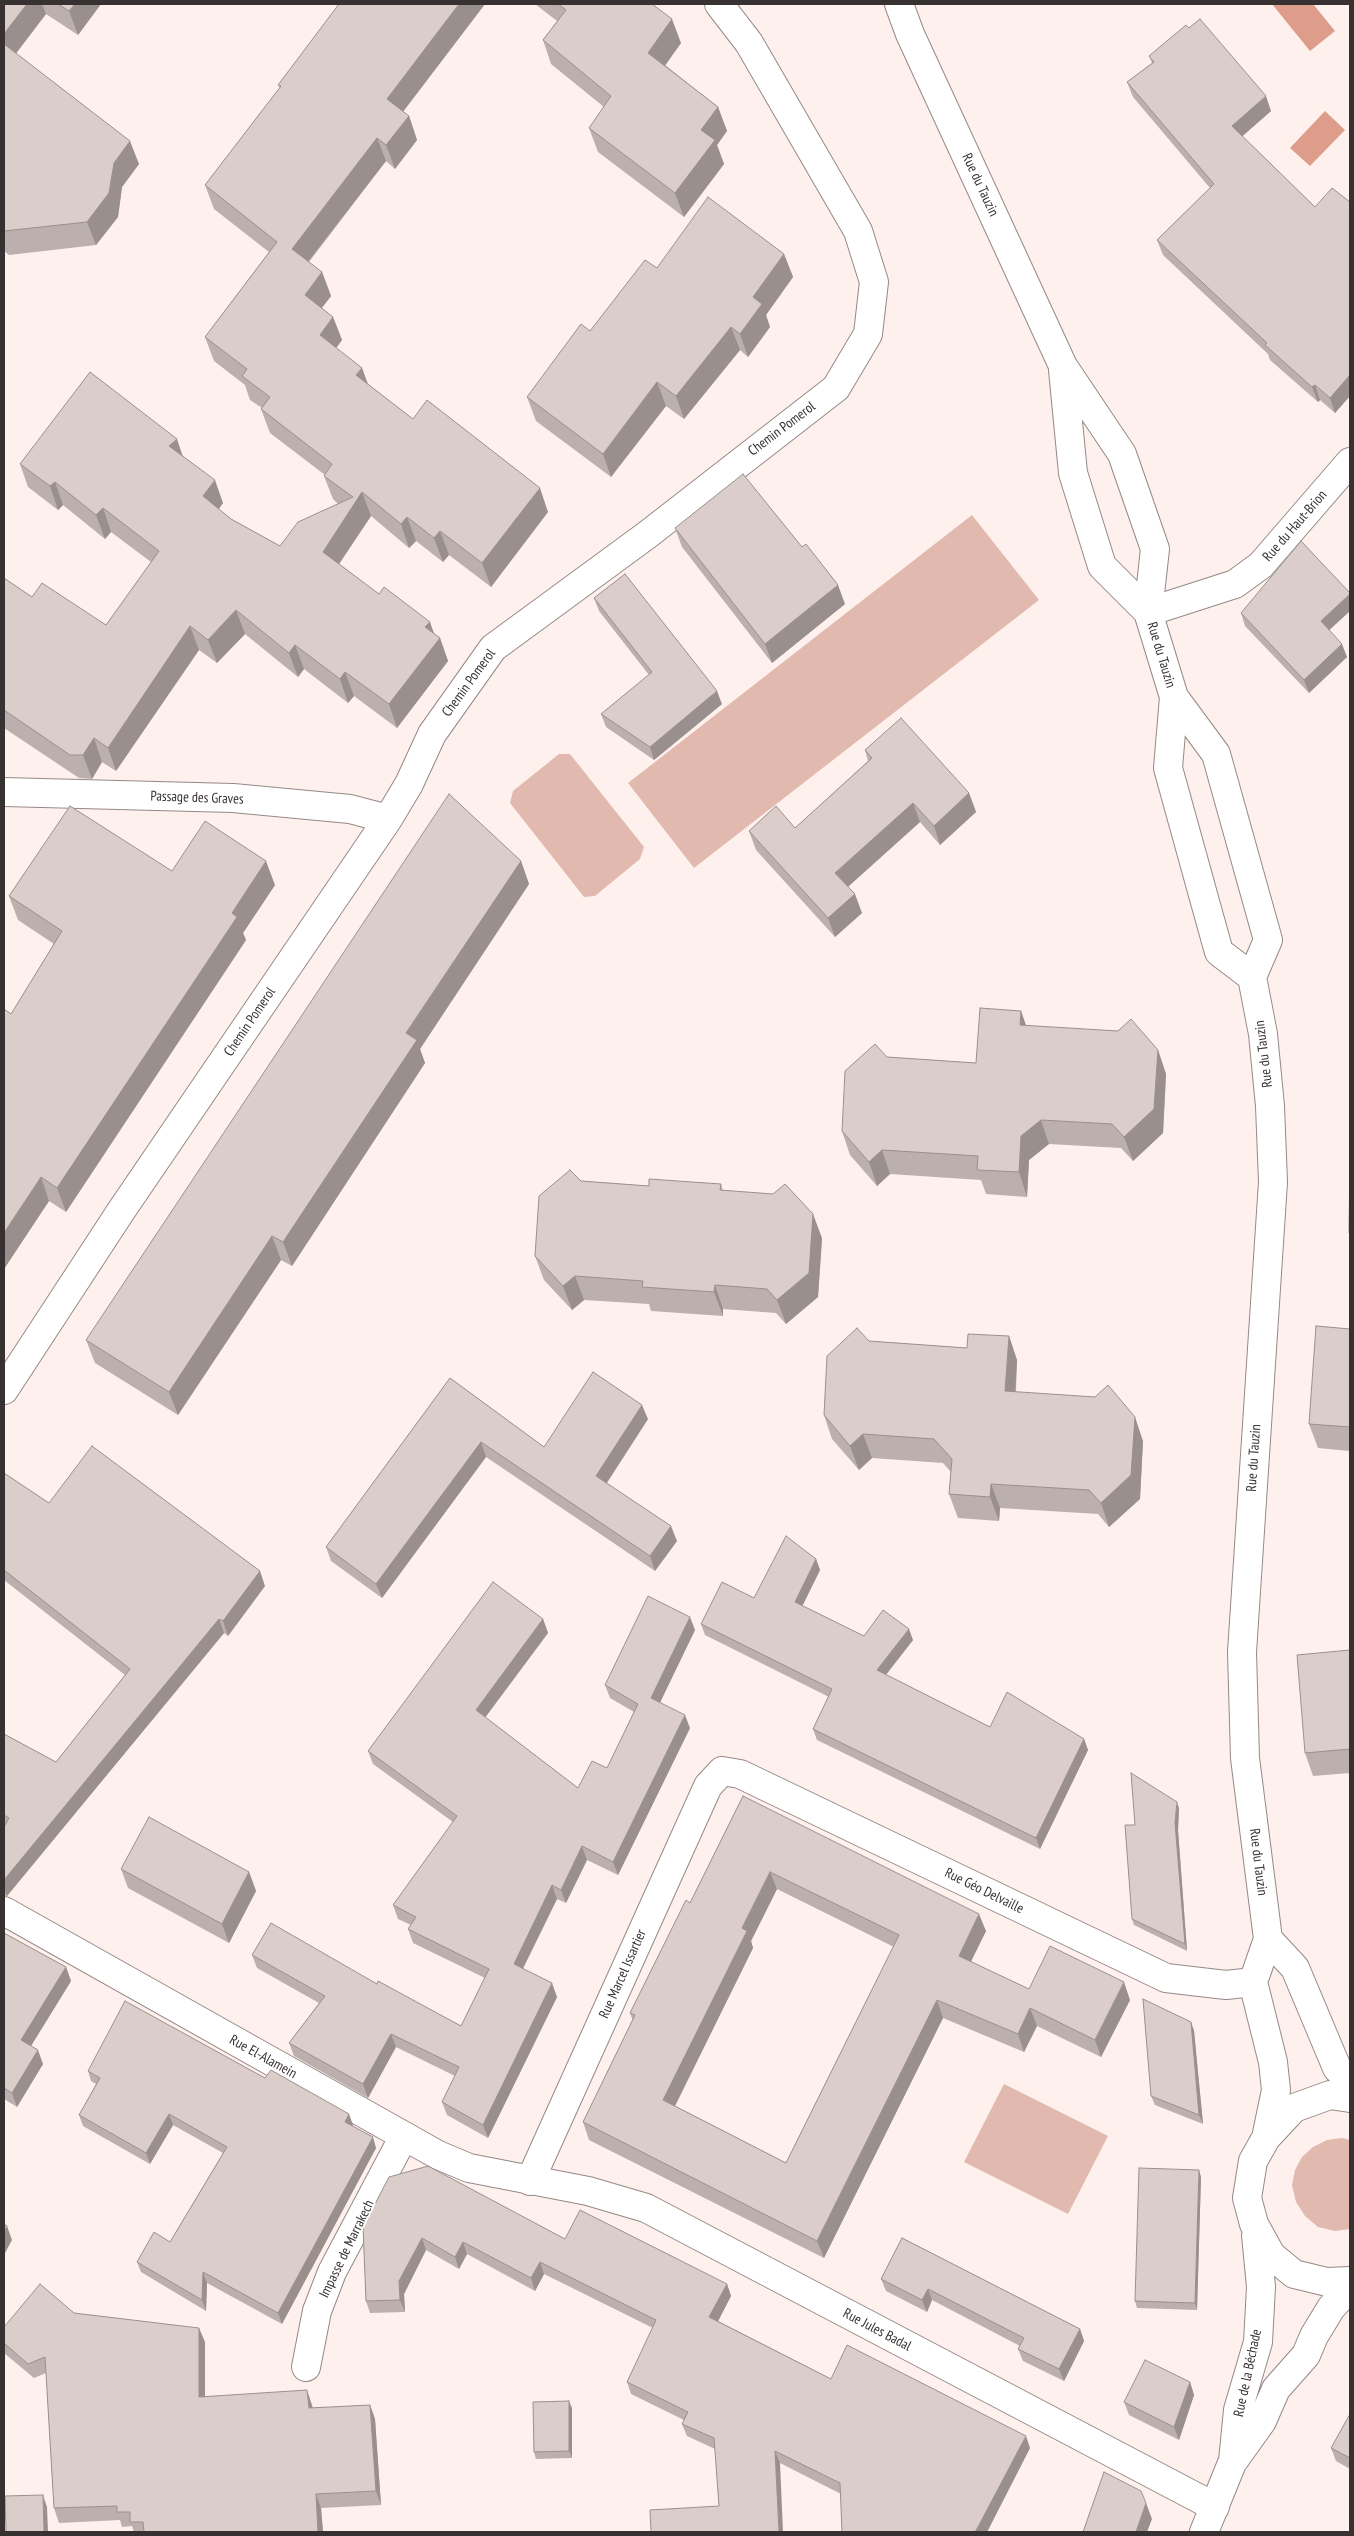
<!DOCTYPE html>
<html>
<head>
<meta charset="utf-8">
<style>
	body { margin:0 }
	#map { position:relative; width:1354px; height:2536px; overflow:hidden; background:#fef1ed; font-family:"PT Sans Narrow",sans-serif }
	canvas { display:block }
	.frame { position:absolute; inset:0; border:5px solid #373231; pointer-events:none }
</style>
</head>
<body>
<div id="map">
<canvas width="1354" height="2536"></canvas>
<div class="frame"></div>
</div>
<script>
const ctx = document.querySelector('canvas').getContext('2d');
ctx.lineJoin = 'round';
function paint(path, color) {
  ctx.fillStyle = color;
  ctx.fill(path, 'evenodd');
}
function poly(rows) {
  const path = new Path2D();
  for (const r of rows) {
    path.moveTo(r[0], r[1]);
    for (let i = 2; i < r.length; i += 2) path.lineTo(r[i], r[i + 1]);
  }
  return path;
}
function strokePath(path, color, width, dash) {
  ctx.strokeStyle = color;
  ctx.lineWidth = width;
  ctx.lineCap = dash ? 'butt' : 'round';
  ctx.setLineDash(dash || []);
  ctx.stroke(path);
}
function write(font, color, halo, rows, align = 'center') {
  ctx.font = font + ' "PT Sans Narrow",sans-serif';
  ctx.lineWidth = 4;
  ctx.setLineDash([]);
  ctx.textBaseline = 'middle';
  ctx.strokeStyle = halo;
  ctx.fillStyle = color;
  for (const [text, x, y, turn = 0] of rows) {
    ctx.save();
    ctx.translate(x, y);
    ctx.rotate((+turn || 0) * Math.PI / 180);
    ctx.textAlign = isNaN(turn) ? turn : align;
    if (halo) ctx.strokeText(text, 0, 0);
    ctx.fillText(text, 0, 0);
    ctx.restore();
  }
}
paint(poly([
	[972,515,1039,600,694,868,628,783],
	[559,754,570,754,644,847,640,859,595,896,584,897,510,803,513,791],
	[1004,2084,1108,2136,1068,2214,964,2162],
	[1342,2138,1350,2140,1350,2229,1335,2231,1318,2227,1305,2216,1296,2202,1292,2185,1295,2170,1302,2157,1313,2147,1327,2140]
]), '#e2b9ae');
paint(poly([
	[1272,4,1313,4,1335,31,1310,51],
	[1325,111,1345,130,1310,166,1290,148]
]), '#de9c8a');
const street = poly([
	[1148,612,1235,584,1261,565,1350,462],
	[4,792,233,798,350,809,388,819],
	[4,1390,121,1211,388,819,409,784,432,734,493,648,647,535,836,388,868,334,874,282,858,231,749,43,719,4],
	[4,1911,438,2155,469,2168,588,2191,646,2208,1215,2507],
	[530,2181,708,1786,722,1771,740,1774,1166,1978,1226,1985,1253,1982],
	[306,2367,317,2311,332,2272,404,2136]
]);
const secondary = poly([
	[899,4,910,34,1063,366,1122,454,1155,549,1148,612,1174,697,1216,754,1268,940,1252,977,1263,1034,1270,1106,1273,1182,1242,1652,1245,1758,1268,1939,1253,1982,1273,2062,1276,2090,1266,2138],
	[1063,370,1073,473,1102,566,1148,612],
	[1174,697,1168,768,1207,909,1219,952,1252,977],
	[1268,1939,1295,1968,1337,2068,1350,2082],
	[1350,2098,1330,2095,1294,2108,1266,2138,1253,2161,1247,2198,1254,2224,1271,2255,1294,2274,1327,2282,1350,2281],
	[1233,2461,1238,2410,1258,2342,1261,2287,1256,2235],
	[1204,2532,1232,2463,1262,2421,1276,2389,1306,2355,1314,2336,1331,2308,1350,2287]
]);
strokePath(street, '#958986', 30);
strokePath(secondary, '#958986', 30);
strokePath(street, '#fff', 28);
strokePath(secondary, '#fff', 28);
paint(poly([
	[4,4,101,4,78,35,46,14,16,53,139,164,122,187,118,217,96,245,9,255,4,251],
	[485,4,403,112,409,116,417,140,395,169,386,161,309,262,322,272,331,296,322,308,333,317,342,340,336,348,362,368,368,384,413,419,548,512,491,587,449,555,443,562,416,541,409,548,371,516,339,564,379,594,440,638,448,661,397,728,354,696,348,703,304,669,298,677,245,634,217,663,199,650,116,771,102,762,92,779,79,778,4,728,4,578,32,597,106,625,151,562,111,532,105,539,63,505,58,510,28,487,20,464,183,456,223,503,219,509,231,519,280,546,338,504,333,499,324,476,325,475,270,433,261,409,262,408,250,400,245,385,214,361,205,337,269,252,214,209,205,185,280,88,278,85],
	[535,4,652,4,681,43,665,65,718,107,727,131,717,145,724,164,684,217,598,152,589,128,604,107,551,64,543,40,557,21],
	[1149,56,1271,111,1242,136,1315,207,1350,202,1350,396,1335,413,1320,400,1318,402,1270,360,1268,354,1163,255,1157,240,1210,188,1133,97,1127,82,1152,63],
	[784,254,793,277,766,315,770,327,748,357,740,350,684,419,666,406,611,477,536,421,527,397,590,331,657,268],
	[675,528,845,604,772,663,682,547],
	[1350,593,1350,611,1329,630,1347,657,1309,693,1245,626,1241,613],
	[594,598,722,704,654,760,606,727,601,714,649,675,599,611],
	[865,750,969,793,976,812,940,845,920,822,848,887,862,913,835,937,756,850,749,831,795,828,868,761],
	[521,861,529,884,420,1049,425,1063,292,1266,281,1260,178,1415,95,1363,86,1340],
	[172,871,275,885,243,933,246,940,66,1212,49,1201,4,1269,4,1009,11,1014,54,944,18,920,9,896],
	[1021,1011,1026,1025,1158,1050,1166,1074,1163,1133,1133,1161,1121,1148,1049,1144,1029,1160,1027,1197,986,1194,981,1180,890,1174,877,1186,850,1155,842,1131,887,1057,976,1063],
	[581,1181,649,1186,721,1184,723,1191,822,1238,818,1297,786,1324,776,1313,723,1309,723,1316,651,1311,649,1304,584,1300,572,1310,544,1280,535,1256],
	[1350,1329,1350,1451,1318,1448,1309,1424],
	[1009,1336,1017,1360,1016,1392,1143,1441,1140,1499,1109,1527,1098,1514,1000,1508,999,1521,958,1518,949,1494,951,1472,943,1463,872,1458,859,1470,832,1439,824,1415,869,1341,967,1348],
	[450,1378,544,1447,648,1419,607,1483,677,1541,655,1571,486,1457,382,1598,331,1561,326,1547],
	[4,1473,49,1503,265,1586,228,1636,224,1633,7,1896,4,1896,4,1734,56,1762,125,1675,4,1580],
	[816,1559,820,1570,802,1606,864,1636,913,1640,886,1675,990,1727,1084,1739,1088,1750,1040,1849,817,1740,813,1729,829,1697,705,1635,701,1624,754,1598],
	[543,1619,548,1633,485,1718,578,1788,607,1768,634,1712,610,1698,605,1685,695,1630,660,1702,690,1728,618,1875,587,1860,566,1903,557,1899,523,1969,557,1997,488,2138,447,2115,442,2102,455,2076,396,2047,368,2098,294,2056,289,2043,319,2003,257,1968,252,1955,377,1984,461,2026,485,1978,413,1943,408,1929,411,1925,398,1919,393,1905,453,1822,373,1764,368,1751],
	[1350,1650,1350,1773,1313,1776,1305,1753],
	[743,1796,986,1931,971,1962,1029,1989,1130,2000,1101,2057,1037,2026,1024,2052,943,2018,824,2258,589,2140,583,2122,633,2021,630,2013,690,1903],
	[777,1889,894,1947,786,2163,675,2106,753,1948,751,1941],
	[1179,1808,1178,1830,1187,1951,1134,1925,1132,1919,1135,1825],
	[121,1869,249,1872,256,1891,229,1943,128,1888],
	[4,1933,66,1967,71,1981,31,2046,43,2064,17,2107,4,2099],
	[1191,2022,1194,2031,1203,2124,1155,2105,1151,2096],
	[88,2071,353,2125,352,2126,376,2148,282,2324,207,2283,206,2311,141,2272,137,2262,170,2242,223,2153,173,2125,150,2164,83,2126,79,2115,96,2084,91,2081],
	[1201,2177,1197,2310,1137,2308,1135,2301],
	[363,2227,565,2239,727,2284,731,2296,718,2321,831,2379,1030,2448,987,2532,842,2532,841,2494,780,2463,719,2506,715,2449,687,2436,682,2424,684,2420,631,2394,627,2382,653,2328,544,2274,535,2291,467,2254,459,2269,426,2250,404,2294,405,2312,370,2313,366,2301],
	[902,2238,1080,2329,1084,2341,1064,2381,1023,2361,1018,2349,1020,2346,932,2300,927,2312,886,2291,881,2279],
	[74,2313,205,2342,205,2396,312,2405,313,2408,370,2405,375,2419,381,2505,321,2508,323,2532,134,2532,132,2526,122,2527,120,2520,59,2523,54,2508,46,2373,34,2378,4,2353,4,2327],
	[1190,2382,1194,2395,1179,2440,1129,2415,1124,2402],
	[572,2408,572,2458,536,2459,534,2452],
	[1350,2414,1350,2469,1336,2461,1331,2448]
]), '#bbb0ae');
paint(poly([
	[27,4,42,4,46,14,8,64,4,53,4,34],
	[75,4,101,4,78,35,69,11],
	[459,4,485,4,395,122,387,99],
	[672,19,681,43,657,77,648,53],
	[1266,96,1271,111,1237,141,1232,126],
	[718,107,727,131,717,145,724,164,684,217,675,193,701,130],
	[409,116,417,140,395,169,386,145],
	[377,138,386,161,300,272,292,249],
	[130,141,139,164,122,187,118,217,96,245,87,222,114,163],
	[784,254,793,277,766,315,770,327,748,357,740,334,753,297],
	[322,272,331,296,313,319,305,295],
	[333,317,342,340,328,359,320,335],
	[731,327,740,350,684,419,676,396],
	[362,368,370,391,356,375],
	[1350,375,1350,396,1335,413,1330,398],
	[657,382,666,406,611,477,603,454],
	[1315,385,1320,400,1318,402,1312,387],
	[177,439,185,463,169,446],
	[215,480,223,503,211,519,203,496],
	[55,482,63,505,58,510,50,486],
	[540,488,548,512,491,587,482,563],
	[362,492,371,516,331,576,323,552],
	[103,508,111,532,105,539,96,515],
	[407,517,416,541,409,548,401,524],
	[440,531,449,555,443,562,434,538],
	[838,585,845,604,772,663,765,644],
	[1350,594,1350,611,1325,634,1321,621],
	[236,610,245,634,217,663,208,640],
	[430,622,437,642,440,638,448,661,397,728,389,704,425,627],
	[190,626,199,650,116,771,108,748],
	[1342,644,1347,657,1309,693,1304,680],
	[295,645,304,669,298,677,289,653],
	[345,672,354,696,348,703,340,679],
	[717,691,722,704,654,760,650,747],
	[94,738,102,762,92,779,83,755],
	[969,793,976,812,940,845,934,826],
	[913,803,920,822,842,892,835,873],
	[266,861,275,885,243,933,246,940,66,1212,57,1188,232,913],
	[521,861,529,884,420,1049,425,1063,292,1266,283,1242,406,1033],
	[855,894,862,913,835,937,828,918],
	[1021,1011,1029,1035,1020,1025],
	[1158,1050,1166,1074,1163,1133,1133,1161,1124,1137],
	[1041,1120,1049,1144,1029,1160,1027,1197,1019,1172,1021,1136],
	[882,1150,890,1174,877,1186,869,1162],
	[41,1177,49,1201,4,1269,4,1233],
	[813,1214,822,1238,818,1297,786,1324,777,1300],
	[272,1236,281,1260,178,1415,169,1392],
	[575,1276,584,1300,572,1310,563,1286],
	[715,1285,723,1309,723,1316,714,1292],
	[1009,1336,1017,1360,1014,1415,1005,1391],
	[642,1405,648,1419,602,1490,596,1476],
	[1135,1417,1143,1441,1140,1499,1109,1527,1101,1503],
	[863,1434,872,1458,859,1470,850,1446],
	[481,1442,486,1457,382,1598,376,1584],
	[991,1484,1000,1508,999,1521,990,1497],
	[671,1526,677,1541,655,1571,650,1556],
	[816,1559,820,1570,799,1613,795,1602],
	[260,1571,265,1586,228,1636,223,1621],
	[690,1617,695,1630,656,1711,651,1698],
	[219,1619,224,1633,7,1896,4,1888,4,1880],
	[543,1619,548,1633,480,1724,476,1710],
	[909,1629,913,1640,881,1681,877,1670],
	[685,1715,690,1728,618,1875,613,1862],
	[1084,1739,1088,1750,1040,1849,1036,1838],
	[1177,1802,1179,1808,1178,1830,1187,1951,1185,1944,1175,1823],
	[582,1846,587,1860,566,1903,561,1890],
	[249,1872,256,1891,229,1943,222,1924],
	[770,1872,777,1889,751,1941,753,1948,669,2118,663,2100,742,1928],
	[552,1885,557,1899,518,1978,514,1964],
	[979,1914,986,1931,965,1973,959,1956],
	[66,1967,71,1981,26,2054,21,2040],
	[1124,1982,1130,2000,1101,2057,1095,2040],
	[552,1983,557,1997,488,2138,483,2125],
	[937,2000,943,2018,824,2258,817,2241],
	[1030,2008,1037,2026,1024,2052,1018,2034],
	[1191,2022,1194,2031,1203,2124,1199,2115],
	[391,2034,396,2047,368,2098,363,2084],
	[38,2050,43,2064,17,2107,12,2093],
	[169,2114,173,2125,150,2164,146,2153],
	[349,2114,353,2125,349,2133,345,2122],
	[373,2137,376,2148,282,2324,278,2313],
	[1199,2170,1201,2177,1197,2310,1195,2303],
	[7,2226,12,2240,4,2255,4,2232],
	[422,2238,426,2250,404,2294,405,2312,400,2300,399,2281],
	[463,2242,467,2254,459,2269,455,2257],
	[540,2262,544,2274,535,2291,531,2278],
	[203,2272,207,2283,206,2311,202,2300],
	[727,2284,731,2296,714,2329,709,2317],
	[928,2289,932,2300,927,2312,922,2300],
	[199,2328,205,2342,205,2411,199,2397],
	[1080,2329,1084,2341,1064,2381,1059,2369],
	[1190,2382,1194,2395,1179,2440,1174,2427],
	[307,2390,312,2405,314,2422,309,2408],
	[569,2401,572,2408,572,2458,569,2451],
	[370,2405,375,2419,381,2505,376,2491],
	[1026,2436,1030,2448,987,2532,975,2532],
	[775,2451,780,2463,783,2532,779,2532],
	[316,2494,321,2508,323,2532,318,2532],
	[43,2495,47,2507,48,2532,44,2532],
	[1146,2503,1152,2519,1147,2532,1136,2532]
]), '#99908d');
const building = poly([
	[4,4,27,4,4,34,4,4],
	[58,4,75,4,69,11,58,4],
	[339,4,459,4,387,99,409,116,386,145,377,138,292,249,322,272,305,295,333,317,320,335,362,368,356,375,413,419,427,400,540,488,482,563,440,531,434,538,407,517,401,524,362,492,323,552,379,594,384,587,430,622,425,627,440,638,389,704,345,672,340,679,295,645,289,653,236,610,208,640,190,626,108,748,94,738,83,755,70,755,4,710,4,578,32,597,42,583,106,625,159,551,103,508,96,515,55,482,50,486,20,464,90,372,177,439,169,446,215,480,203,496,231,519,280,546,298,522,353,497,324,476,332,464,261,409,270,397,242,376,247,369,205,337,277,242,205,185,281,86,278,85,339,4],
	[558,4,652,4,672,19,648,53,718,107,701,130,715,140,675,193,589,128,611,96,543,40,566,10,558,4],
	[1200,19,1266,96,1232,126,1315,207,1332,188,1350,202,1350,375,1330,398,1315,385,1312,387,1265,345,1267,343,1157,240,1214,184,1127,82,1154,62,1149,56,1186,25,1189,28,1200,19],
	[4,44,130,141,114,163,109,193,87,222,4,231,4,44],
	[708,197,784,254,753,297,762,304,740,334,731,327,676,396,657,382,603,454,527,397,581,324,590,331,645,260,657,268,708,197],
	[743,474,802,547,806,544,838,585,765,644,675,528,743,474],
	[1301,541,1350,593,1350,594,1321,621,1342,644,1304,680,1241,613,1301,541],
	[625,574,717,691,650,747,601,714,652,672,594,598,625,574],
	[901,718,969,793,934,826,913,803,835,873,855,894,828,918,749,831,776,806,795,828,872,758,865,750,901,718],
	[449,794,521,861,406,1033,417,1040,283,1242,272,1236,169,1392,86,1340,449,794],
	[70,806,172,871,205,821,266,861,232,913,237,917,57,1188,41,1177,4,1233,4,1009,11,1014,62,931,9,896,70,806],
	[980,1008,1021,1011,1020,1025,1118,1031,1131,1019,1158,1050,1154,1109,1124,1137,1112,1124,1041,1120,1021,1136,1019,1172,977,1170,978,1156,882,1150,869,1162,842,1131,845,1071,875,1044,887,1057,976,1063,980,1008],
	[1350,1155,1350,1234,1349,1233,1350,1155],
	[570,1170,581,1181,649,1186,649,1179,721,1184,720,1190,773,1194,785,1184,813,1214,809,1273,777,1300,767,1289,715,1285,714,1292,642,1287,643,1281,575,1276,563,1286,535,1256,539,1196,570,1170],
	[1316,1326,1350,1329,1350,1427,1309,1424,1316,1326],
	[857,1328,869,1341,967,1348,968,1334,1009,1336,1005,1391,1095,1397,1108,1385,1135,1417,1131,1475,1101,1503,1089,1490,991,1484,990,1497,949,1494,952,1459,934,1439,863,1434,850,1446,824,1415,827,1356,857,1328],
	[593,1372,642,1405,596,1476,671,1526,650,1556,481,1442,376,1584,326,1547,450,1378,544,1447,593,1372],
	[92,1446,260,1571,223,1621,219,1619,4,1880,4,1827,9,1818,4,1815,4,1734,56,1762,130,1669,4,1570,4,1473,49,1503,92,1446],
	[786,1536,816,1559,795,1602,864,1636,883,1610,909,1629,877,1670,990,1727,1007,1692,1084,1739,1036,1838,813,1729,832,1689,701,1624,722,1582,754,1598,786,1536],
	[493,1582,543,1619,476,1710,578,1788,592,1761,607,1768,638,1704,605,1685,648,1596,690,1617,651,1698,685,1715,613,1862,582,1846,561,1890,552,1885,514,1964,552,1983,483,2125,442,2102,459,2067,391,2034,363,2084,289,2043,325,1996,252,1955,271,1923,377,1984,378,1981,461,2026,489,1969,408,1929,416,1917,393,1905,457,1816,368,1751,493,1582],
	[1350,1650,1350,1749,1305,1753,1297,1655,1350,1650],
	[1131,1773,1177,1802,1175,1823,1185,1944,1132,1919,1125,1825,1135,1825,1131,1773],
	[743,1796,979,1914,959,1956,1029,1989,1050,1946,1124,1982,1095,2040,1030,2008,1018,2034,937,2000,817,2241,583,2122,635,2015,630,2013,686,1900,690,1903,743,1796],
	[770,1872,899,1935,786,2163,663,2100,747,1931,742,1928,770,1872],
	[149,1817,249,1872,222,1924,121,1869,149,1817],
	[4,1933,66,1967,21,2040,38,2050,12,2093,4,2088,4,1933],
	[1143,1999,1191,2022,1199,2115,1151,2096,1143,1999],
	[125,2001,265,2078,271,2070,349,2114,345,2122,373,2137,278,2313,203,2272,202,2300,137,2262,154,2232,170,2242,227,2147,169,2114,146,2153,79,2115,100,2078,88,2071,125,2001],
	[428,2166,565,2239,580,2210,727,2284,709,2317,831,2379,847,2345,1026,2436,978,2527,975,2532,842,2532,840,2483,775,2451,779,2532,651,2532,650,2510,719,2506,714,2438,682,2424,688,2412,627,2382,656,2320,540,2262,531,2278,463,2242,455,2257,422,2238,399,2281,400,2300,366,2301,363,2227,389,2177,428,2166],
	[1139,2168,1199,2170,1195,2303,1135,2301,1139,2168],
	[4,2224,7,2226,4,2232,4,2224],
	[902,2238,1080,2329,1059,2369,1018,2349,1024,2338,928,2289,922,2300,881,2279,902,2238],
	[40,2284,74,2313,199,2328,199,2397,307,2390,309,2408,370,2405,376,2491,316,2494,318,2532,144,2532,143,2522,130,2522,130,2512,117,2512,117,2506,54,2508,45,2357,28,2364,4,2343,4,2327,40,2284],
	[1145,2360,1190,2382,1174,2427,1124,2402,1145,2360],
	[569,2401,569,2451,534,2452,533,2402,569,2401],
	[1350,2414,1350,2458,1331,2448,1350,2414],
	[1104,2472,1141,2491,1146,2503,1136,2532,1083,2532,1104,2472],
	[43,2495,44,2532,6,2532,5,2496,43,2495]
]);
paint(building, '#dacdca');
strokePath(building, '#99908d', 1);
write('14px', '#373231', '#fff', [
	["Rue du Tauzin",980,185,65],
	["Chemin Pomerol",782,429,-37],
	["Rue du Haut-Brion",1295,526,-49],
	["Rue du Tauzin",1161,655,73],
	["Chemin Pomerol",469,683,-54],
	["Passage des Graves",197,798,2],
	["Chemin Pomerol",250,1022,-56],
	["Rue du Tauzin",1264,1054,-97],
	["Rue du Tauzin",1254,1458,-86],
	["Rue du Tauzin",1258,1862,83],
	["Rue Géo Delvaille",984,1891,26],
	["Rue Marcel Issartier",623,1974,-66],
	["Rue El-Alamein",263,2057,29],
	["Impasse de Marrakech",347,2249,-64],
	["Rue Jules Badal",877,2330,28],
	["Rue de la Béchade",1248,2373,-78]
]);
</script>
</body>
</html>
